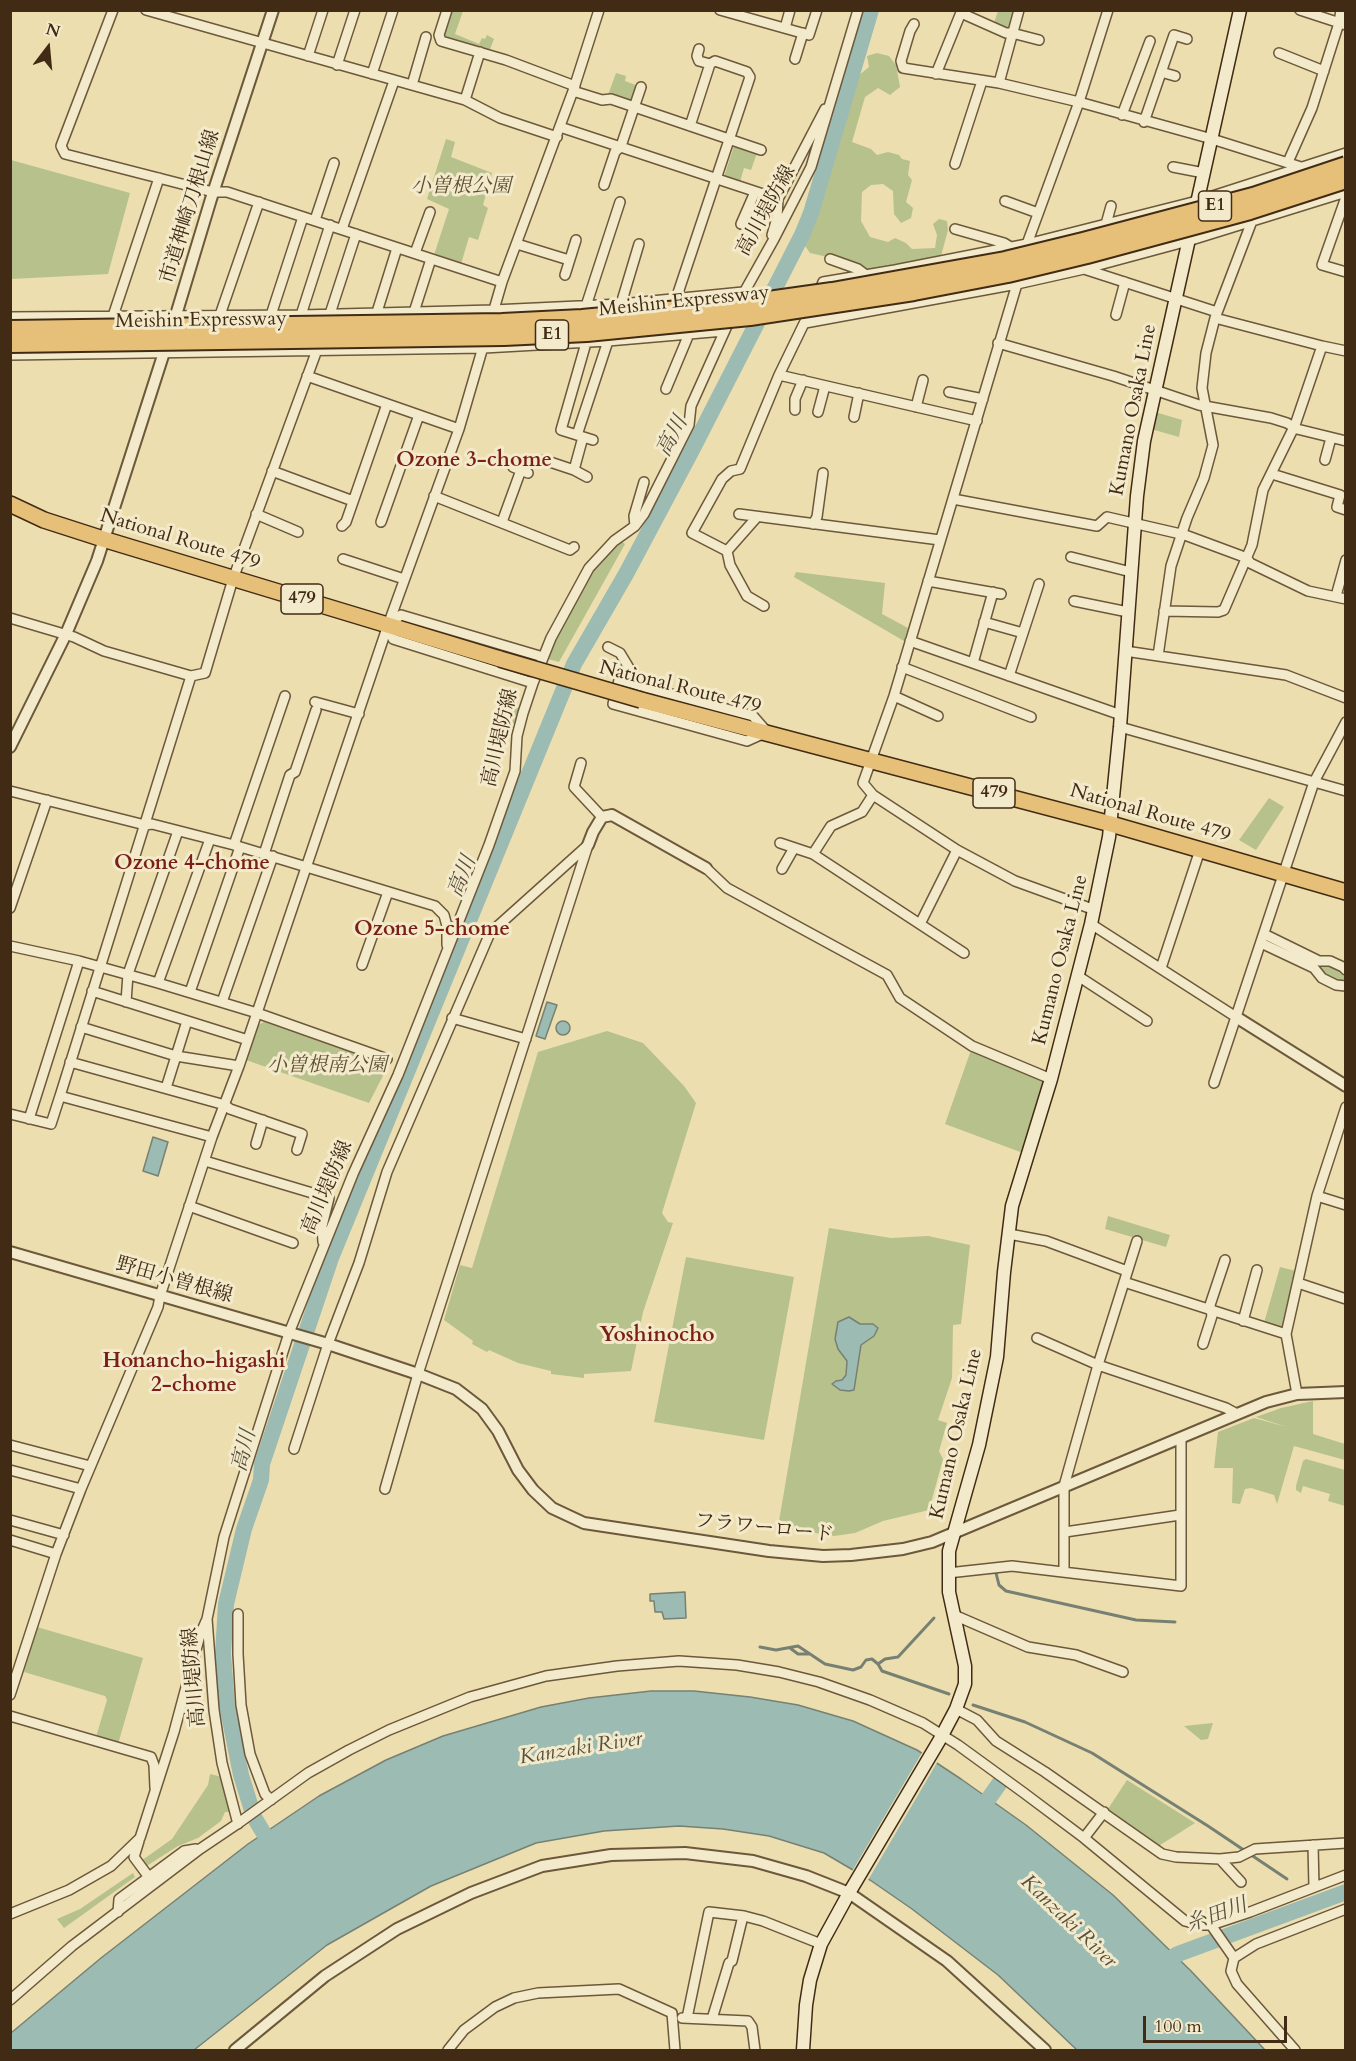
<!DOCTYPE html>
<html>
<head>
<meta charset="utf-8">
<style>
	body { margin:0 }
	#map { position:relative; width:1356px; height:2061px; overflow:hidden; background:#ecdeaf; font-family:Cardo,serif }
	canvas { display:block }
	.frame { position:absolute; inset:0; border:12px solid #422b14; pointer-events:none }
	.north { position:absolute; left:18px; top:18px; width:60px; height:60px; -webkit-text-stroke:4px #f3eacb; paint-order:stroke; rotate:16deg; font-size:16px; font-weight:700; line-height:24px; text-align:center; color:#422b14 }
	.north::after { content:''; display:block; margin:auto; width:21px; height:27px; background:#422b14; clip-path:polygon(50% 0,100% 100%,50% 72%,0 100%) }
	.scale { position:absolute; left:1143px; top:2016px; width:144px; height:27px; box-sizing:border-box; border:3px solid #422b14; border-top:0; padding-left:8px; font-size:18px; line-height:21px; white-space:nowrap; color:#422b14; -webkit-text-stroke:4px #f3eacb; paint-order:stroke }
</style>
</head>
<body>
<div id="map">
<canvas width="1356" height="2061"></canvas>
<div class="frame"></div>
<div class="north">N</div>
<div class="scale">100 m</div>
</div>
<script>
const ctx = document.querySelector('canvas').getContext('2d');
ctx.lineJoin = 'round';
function paint(path, color) {
  ctx.fillStyle = color;
  ctx.fill(path, 'evenodd');
}
function poly(rows) {
  const path = new Path2D();
  for (const r of rows) {
    if (r.length === 3) {
      path.moveTo(r[0] + r[2], r[1]);
      path.arc(r[0], r[1], r[2], 0, 2 * Math.PI);
      continue;
    }
    path.moveTo(r[0], r[1]);
    for (let i = 2; i < r.length; i += 2) path.lineTo(r[i], r[i + 1]);
  }
  return path;
}
function strokePath(path, color, width, dash) {
  ctx.strokeStyle = color;
  ctx.lineWidth = width;
  ctx.lineCap = dash ? 'butt' : 'round';
  ctx.setLineDash(dash || []);
  ctx.stroke(path);
}
function write(font, color, halo, rows, align = 'center') {
  ctx.font = font + ' Cardo,"Noto Serif JP",serif';
  ctx.lineWidth = 6;
  ctx.setLineDash([]);
  ctx.textBaseline = 'middle';
  ctx.strokeStyle = halo;
  ctx.fillStyle = color;
  for (const [text, x, y, turn = 0] of rows) {
    ctx.save();
    ctx.translate(x, y);
    ctx.rotate((+turn || 0) * Math.PI / 180);
    ctx.textAlign = isNaN(turn) ? turn : align;
    if (halo) ctx.strokeText(text, 0, 0);
    ctx.fillText(text, 0, 0);
    ctx.restore();
  }
}
paint(poly([
	[451,11,463,11,455,34,479,44,482,38,485,39,487,35,494,39,489,52,445,40,443,35],
	[998,11,1016,11,1010,31,994,23],
	[877,53,889,56,896,65,900,87,890,95,878,88,865,97,852,142,871,149,877,155,888,152,899,155,902,159,910,161,908,175,912,180,906,202,913,208,911,218,901,223,894,214,893,191,883,184,871,185,862,192,861,221,870,237,888,242,895,238,906,243,912,249,935,248,937,235,933,224,939,219,947,221,948,230,941,256,870,271,859,264,810,253,803,243,823,195,858,76,869,67,867,56],
	[616,73,626,76,625,81,638,86,633,100,630,102,608,95],
	[446,139,455,142,451,157,492,173,483,205,488,208,478,240,469,237,461,264,434,255,449,209,427,199],
	[734,146,757,153,751,170,744,168,740,182,724,177],
	[11,160,130,193,108,274,11,279],
	[1155,412,1182,420,1179,437,1151,429],
	[621,541,625,544,559,662,548,659,555,639,585,585,595,569],
	[796,572,885,583,882,614,908,628,904,641,794,577],
	[513,706,522,709,514,731,505,728],
	[1269,798,1284,807,1256,850,1239,840],
	[1320,965,1329,966,1339,970,1345,977,1344,981,1335,980,1325,975,1318,968],
	[264,1022,387,1065,387,1068,369,1103,246,1060,258,1025],
	[607,1031,643,1043,684,1086,696,1103,662,1213,668,1222,673,1223,643,1312,631,1371,584,1374,584,1378,551,1374,551,1371,518,1363,489,1350,487,1352,472,1344,473,1341,444,1320,460,1265,472,1268,538,1052],
	[971,1050,1042,1080,1044,1085,1023,1153,945,1124],
	[1108,1216,1170,1235,1166,1247,1105,1229],
	[829,1228,891,1238,928,1236,970,1245,961,1324,953,1325,952,1378,938,1420,947,1423,939,1451,943,1459,929,1510,883,1521,855,1533,834,1536,778,1527],
	[686,1257,794,1277,764,1440,654,1422],
	[1280,1267,1296,1271,1284,1325,1280,1328,1264,1323],
	[1313,1401,1313,1434,1345,1444,1345,1460,1294,1446,1277,1504,1274,1495,1251,1488,1245,1489,1240,1504,1232,1503,1233,1468,1214,1468,1218,1432,1254,1418,1287,1427,1256,1417,1281,1408],
	[1306,1459,1345,1470,1345,1506,1328,1501,1330,1494,1303,1486,1301,1493,1296,1490,1296,1486,1303,1461],
	[37,1627,143,1658,118,1744,96,1737,107,1700,105,1696,24,1672],
	[1213,1723,1208,1739,1201,1740,1184,1726],
	[210,1774,222,1777,230,1812,225,1812,221,1821,198,1838,178,1846,145,1867,141,1861,172,1839,208,1785],
	[1127,1780,1195,1823,1157,1847,1106,1812],
	[133,1873,135,1877,64,1928,57,1919,80,1909]
]), '#b6c18c');
const water = poly([
	[547,1002,557,1005,545,1039,536,1036,547,1002],
	[563,1028,7],
	[153,1137,168,1142,158,1176,143,1171,153,1137],
	[849,1317,860,1324,873,1324,878,1328,874,1336,861,1345,854,1390,849,1391,840,1390,832,1384,836,1381,842,1380,846,1375,847,1361,838,1349,835,1339,838,1322,849,1317],
	[685,1592,686,1618,664,1619,662,1612,655,1612,654,1601,650,1601,650,1594,685,1592],
	[651,1691,694,1691,750,1697,798,1705,853,1721,917,1750,961,1779,1026,1825,1113,1895,1191,1971,1265,2050,1077,2050,998,1975,912,1909,870,1880,824,1853,769,1836,723,1829,679,1826,604,1831,536,1843,431,1886,327,1945,194,2050,11,2050,11,2033,101,1958,248,1844,319,1796,386,1760,443,1736,541,1707,589,1698,651,1691]
]);
paint(water, '#9bbbb3');
strokePath(water, '#778173', 1.5);
paint(poly([
	[923,1751,938,1761,867,1882,851,1873]
]), '#ecdeaf');
strokePath(poly([
	[996,1573,999,1585,1006,1591,1136,1620,1175,1622],
	[760,1647,776,1650,798,1646,825,1664,853,1670,861,1667,866,1660,872,1659,878,1664,882,1671,949,1694],
	[790,1648,798,1654,810,1654],
	[878,1664,885,1659,898,1657,934,1618],
	[973,1705,1025,1722,1092,1753,1208,1826,1287,1879]
]), '#778173', 3);
strokePath(poly([
	[977,1815,999,1784],
	[275,1852,254,1817,241,1775,227,1705,223,1654,226,1604,244,1529,261,1480,262,1464,331,1258,574,664,626,574,692,450,802,235,811,213,871,10],
	[1157,1966,1178,1954,1346,1892]
]), '#9bbbb3', 16);
const minor = poly([
	[113,10,61,146,65,154,213,192,227,192,502,282],
	[146,10,465,100,500,118,557,137],
	[447,10,439,35,441,41,506,60,575,86],
	[720,10,809,35,817,10],
	[1300,10,1346,25],
	[961,13,1006,33,1012,33,1039,40],
	[914,24,910,31,901,61,903,68,999,83,1079,102,1212,139,1304,168],
	[785,28,790,10],
	[699,49,697,56,699,61,710,64],
	[1279,53,1324,71],
	[308,56,323,10],
	[795,59,803,33],
	[337,65,355,10],
	[1161,72,1175,76],
	[372,74,393,10],
	[936,74,962,10],
	[999,83,1019,10],
	[412,85,426,37],
	[573,91,602,100,611,99,761,150],
	[465,100,480,52],
	[1122,115,1150,41],
	[1144,122,1174,35,1187,39],
	[560,127,778,199,825,109],
	[1288,162,1312,108,1339,23,1341,10],
	[955,164,982,81],
	[1173,167,1204,173],
	[604,185,615,152,621,146,641,87],
	[1346,197,1322,265,1346,272],
	[1005,201,1038,213],
	[315,220,334,163],
	[741,224,755,192],
	[1106,224,1111,206],
	[342,229,394,81],
	[955,229,1004,243,1009,246],
	[772,235,777,218,778,199],
	[517,244,569,260],
	[415,253,430,212],
	[830,259,858,269,866,275],
	[1084,269,1217,312],
	[565,275,576,240],
	[818,295,823,282,895,270,1027,244,1197,201,1346,153],
	[676,299,750,77,747,72,715,61,710,64,690,126],
	[621,304,639,244],
	[737,305,774,239,811,167,858,10],
	[586,306,620,202],
	[377,312,397,248],
	[414,312,431,259],
	[220,315,259,202],
	[271,315,303,217],
	[301,315,330,225],
	[1116,315,1125,282],
	[113,316,159,178],
	[10,317,301,315,493,310,621,304,743,292],
	[1215,318,1322,346,1346,351],
	[805,323,1017,284,1084,269,1188,241,1346,192],
	[326,326,356,234],
	[586,343,561,430,593,440],
	[998,343,1113,376,1199,405,1271,418,1287,423,1297,429,1346,441],
	[10,355,484,348,608,341,724,331],
	[779,375,977,421],
	[307,376,459,429],
	[666,389,689,334],
	[949,392,983,399],
	[916,407,923,380],
	[795,410,795,399,803,380],
	[818,412,825,386],
	[854,417,859,393],
	[577,435,608,341],
	[544,460,574,470,587,477],
	[1325,460,1331,438],
	[513,467,528,473],
	[574,470,583,437],
	[272,471,353,501],
	[1272,474,1340,495,1337,507,1346,510],
	[434,496,570,550,574,547],
	[953,499,1097,526,1107,517,1185,535,1247,558,1250,563,1308,591,1346,599],
	[256,514,298,532],
	[739,514,940,540],
	[757,517,727,551,730,565,747,596,764,606],
	[381,522,419,415],
	[502,522,521,470],
	[813,524,817,517,823,473],
	[342,526,346,522,387,404],
	[635,526,634,516,644,482],
	[727,551,692,533,722,479,731,471,740,469,779,375,812,307],
	[1071,557,1131,572],
	[343,559,404,579],
	[928,581,1001,594],
	[1336,596,1346,560],
	[1074,601,1128,612],
	[1164,611,1218,612,1224,610,1252,545,1263,490,1295,425,1322,346],
	[10,618,74,637,104,651,191,676],
	[984,622,1023,633],
	[910,641,1121,715],
	[608,647,620,653,640,686],
	[1125,651,1286,675,1346,698],
	[1158,656,1171,566,1187,518,1204,478,1213,445,1202,388,1206,353,1215,318,1252,221],
	[973,663,993,592],
	[902,667,1031,717],
	[1009,676,1039,584],
	[619,680,753,716,767,732,747,741,613,704,619,680],
	[533,683,393,639,388,625,401,615,543,657],
	[894,696,938,716],
	[315,702,359,714],
	[1120,727,1346,791],
	[581,763,574,787,602,817],
	[10,791,145,825,152,824,234,845,435,906,444,915,447,926,447,945],
	[780,843,813,854,964,953],
	[234,845,285,696],
	[264,854,290,775,295,772,316,710],
	[813,854,831,826,862,812,873,795],
	[706,868,727,888,887,975,900,998,972,1046,1051,1079],
	[782,869,794,848],
	[10,908,47,800],
	[1095,910,1015,881,957,850,873,795,863,783,894,696,1017,284,1027,244,1079,102,1108,10],
	[920,924,957,850],
	[1091,924,1236,1017],
	[1264,934,1319,961,1330,961,1343,967,1346,970],
	[1261,943,1314,968,1322,978,1336,985,1346,986],
	[10,946,79,961,158,983,257,1013,387,1059],
	[362,965,388,892],
	[1161,968,1200,850],
	[1078,976,1147,1021],
	[158,983,210,839],
	[92,991,248,1040],
	[190,992,240,847],
	[126,1002,128,974,178,831],
	[222,1002,273,856],
	[452,1018,526,1039],
	[81,1027,176,1056,239,1066],
	[70,1062,225,1105,230,1109,302,1134,297,1150],
	[1214,1083,1314,782,1346,722],
	[166,1088,187,1021],
	[60,1096,191,676,205,673,233,579,321,339],
	[10,1114,51,1124,60,1096,212,1137],
	[29,1119,79,961],
	[256,1144,263,1120],
	[205,1161,329,1198,322,1226,323,1242],
	[1317,1196,1346,1205],
	[189,1206,293,1243],
	[1009,1234,1046,1241,1127,1271],
	[1124,1282,1286,1334],
	[1298,1283,1346,1299],
	[1243,1321,1257,1270],
	[1037,1338,1098,1365,1226,1408,1237,1414],
	[1203,1344,1212,1316,1210,1305,1225,1260],
	[1297,1394,1286,1334,1317,1196,1346,1107],
	[10,1445,90,1466],
	[294,1449,328,1344,359,1263,387,1172,490,933,588,845],
	[10,1470,81,1489],
	[385,1489,418,1374,587,848],
	[10,1520,64,1535],
	[1065,1532,1180,1515],
	[10,1540,56,1554],
	[1064,1572,1064,1486,1098,1365,1137,1241],
	[948,1573,1012,1566,1181,1586,1181,1438],
	[238,1614,238,1654,241,1705,250,1754,265,1794,271,1800],
	[954,1615,1028,1647,1076,1655,1123,1672],
	[10,1695,56,1554,81,1489,158,1307,160,1296,212,1137,239,1066,388,625,459,429,502,282,573,91,599,10],
	[956,1709,977,1720,996,1741,1045,1772,1162,1854,1176,1857,1220,1859,1239,1857,1255,1849,1346,1843],
	[10,1716,151,1757,154,1765,155,1788],
	[238,1824,222,1763,214,1710,207,1619,224,1537,289,1333,353,1174,398,1075,489,845,515,771,517,736,523,713,533,683,551,638,589,568,614,541,635,526,644,514,689,425,691,406,731,317],
	[1084,1838,1104,1812],
	[139,1841,134,1857,148,1876],
	[1313,1845,1314,1887],
	[1220,1859,1241,1882],
	[118,1912,119,1899,184,1851,196,1849],
	[10,1914,69,1890,111,1866,140,1838,174,1732,200,1635,206,1621],
	[1211,1925,1234,1958],
	[10,2000,72,1946,200,1849,240,1822,308,1773,349,1750,389,1730,470,1697,546,1676,617,1666,679,1661,737,1665,779,1672,819,1682,870,1700,923,1723,958,1745,1024,1793,1084,1838,1185,1921,1200,1925,1211,1925,1250,1912,1346,1875],
	[682,2018,748,2021,752,2027,755,2050],
	[687,2018,709,1912,744,1916,763,1921,821,1944],
	[712,2019,729,1963,732,1961,743,1916],
	[448,2050,464,2030,495,2007,514,1998,538,1993,619,1989,672,2013,675,2050],
	[1295,2050,1237,1984,1231,1971,1234,1958,1256,1944,1346,1909]
]);
const tertiary = poly([
	[10,747,66,634,97,561,176,315,211,199,273,10],
	[588,845,593,832,602,817,612,815,706,868],
	[1236,1017,1346,1086],
	[10,1252,328,1344,418,1374,456,1389,482,1409,498,1431,518,1470,533,1490,552,1508,584,1523,769,1551,823,1556,851,1555,903,1549,932,1542,1266,1402,1297,1394,1346,1392],
	[235,2050,325,1976,397,1929,471,1893,542,1866,611,1855,685,1853,753,1861,806,1876,849,1893,947,1961,1045,2050]
]);
const secondary = poly([
	[803,2050,806,2005,810,1980,821,1944,849,1893,939,1741,956,1709,965,1684,965,1666,949,1592,949,1551,979,1445,997,1357,1004,1272,1012,1206,1051,1079,1091,924,1109,837,1120,727,1137,496,1144,441,1240,10]
]);
const trunk = poly([
	[10,504,44,520,103,539,500,659],
	[641,700,1111,824,1346,892]
]);
strokePath(minor, '#6c583b', 12);
strokePath(tertiary, '#6c583b', 14);
strokePath(secondary, '#422b14', 15);
strokePath(trunk, '#422b14', 18);
strokePath(minor, '#f3eacb', 9);
strokePath(tertiary, '#f3eacb', 10);
strokePath(secondary, '#f3eacb', 12);
strokePath(trunk, '#e6bf78', 15);
const trunkBridge = poly([
	[500,659,641,700]
]);
const motorwayBridge = poly([
	[10,329,502,322,582,318,754,302,832,291,1005,260,1083,241,1253,196,1346,165],
	[10,344,504,337,587,333,750,317,914,292,1008,274,1087,255,1250,211,1346,180]
]);
strokePath(trunkBridge, '#422b14', 18, []);
strokePath(motorwayBridge, '#422b14', 20, []);
strokePath(trunkBridge, '#e6bf78', 15);
strokePath(motorwayBridge, '#e6bf78', 16);
for (const [x, y, w] of [
	[1215,206,33],
	[552,335,33],
	[302,599,42],
	[994,793,42]
]) {
  const box = new Path2D();
  box.roundRect(x - w / 2, y - 15, w, 30, 4.5);
  ctx.fillStyle = '#f3eacb';
  ctx.fill(box);
  strokePath(box, '#422b14', 1.5);
}
write('bold 18px', '#422b14', null, [
	["E1",1215,206],
	["E1",552,335],
	["479",302,599],
	["479",994,793]
]);
write('italic 20px', '#5f5032', '#f3eacb', [
	["小曽根公園",461,187],
	["小曽根南公園",327,1066]
]);
write('20px', '#422b14', '#f3eacb', [
	["市道神崎刀根山線",191,207,-73],
	["高川堤防線",767,211,-61],
	["Meishin Expressway",684,302,-6],
	["Meishin Expressway",201,321,-1],
	["Kumano Osaka Line",1134,410,-79],
	["National Route 479",180,540,17],
	["National Route 479",680,688,14],
	["高川堤防線",501,738,-77],
	["National Route 479",1150,814,16],
	["Kumano Osaka Line",1061,960,-76],
	["高川堤防線",328,1188,-67],
	["野田小曽根線",174,1281,16],
	["Kumano Osaka Line",957,1434,-77],
	["フラワーロード",764,1529,6],
	["高川堤防線",195,1677,-95]
]);
write('italic 21px', '#584f3c', '#f3eacb', [
	["高川",673,437,-62],
	["高川",463,877,-68],
	["高川",245,1451,-76],
	["Kanzaki River",581,1749,-9],
	["糸田川",1217,1916,-20],
	["Kanzaki River",1068,1922,44]
]);
write('bold 21px', '#7a1f14', '#f3eacb', [
	["Ozone 3-chome",474,461],
	["Ozone 4-chome",192,864],
	["Ozone 5-chome",432,930],
	["Yoshinocho",657,1336],
	["Honancho-higashi",194,1362],
	["2-chome",194,1386]
]);
</script>
</body>
</html>
